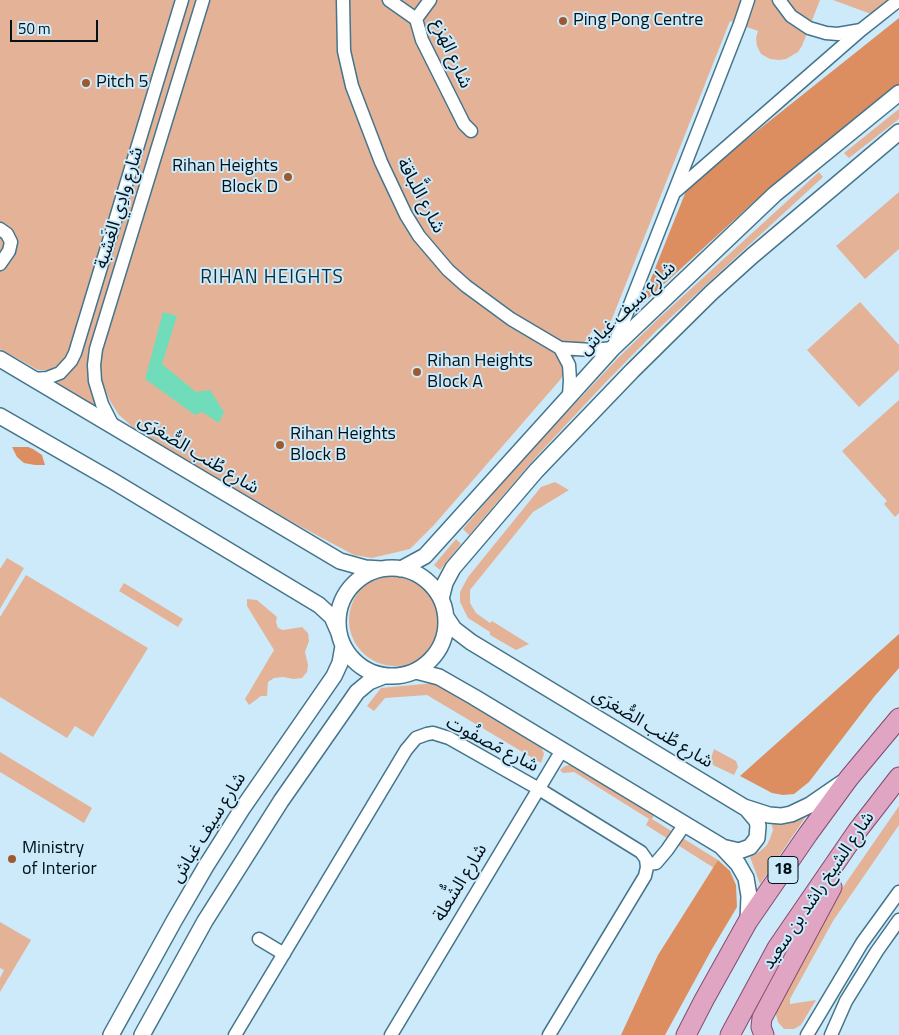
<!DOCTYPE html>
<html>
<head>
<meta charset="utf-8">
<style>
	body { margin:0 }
	#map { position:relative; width:899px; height:1035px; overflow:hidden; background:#cceafa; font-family:"Titillium Web",sans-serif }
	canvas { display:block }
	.scale { position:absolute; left:10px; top:20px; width:88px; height:22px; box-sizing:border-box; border:2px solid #01121a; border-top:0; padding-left:6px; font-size:15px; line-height:18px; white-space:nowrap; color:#01121a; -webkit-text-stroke:4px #cceafa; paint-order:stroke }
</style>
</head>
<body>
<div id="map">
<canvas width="899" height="1035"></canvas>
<div class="scale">50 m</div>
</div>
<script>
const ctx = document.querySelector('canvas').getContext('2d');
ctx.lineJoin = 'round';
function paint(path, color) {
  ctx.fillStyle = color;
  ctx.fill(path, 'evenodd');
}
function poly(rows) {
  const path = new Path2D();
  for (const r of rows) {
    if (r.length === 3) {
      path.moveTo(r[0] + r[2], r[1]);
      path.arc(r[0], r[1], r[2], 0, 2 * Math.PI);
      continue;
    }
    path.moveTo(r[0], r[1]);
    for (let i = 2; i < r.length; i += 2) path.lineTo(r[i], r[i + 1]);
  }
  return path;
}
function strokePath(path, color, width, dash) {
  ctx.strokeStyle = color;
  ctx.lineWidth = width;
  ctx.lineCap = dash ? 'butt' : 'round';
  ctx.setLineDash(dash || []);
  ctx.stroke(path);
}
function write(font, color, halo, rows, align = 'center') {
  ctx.font = font + ' "Titillium Web","Noto Sans Arabic",sans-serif';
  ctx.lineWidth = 4;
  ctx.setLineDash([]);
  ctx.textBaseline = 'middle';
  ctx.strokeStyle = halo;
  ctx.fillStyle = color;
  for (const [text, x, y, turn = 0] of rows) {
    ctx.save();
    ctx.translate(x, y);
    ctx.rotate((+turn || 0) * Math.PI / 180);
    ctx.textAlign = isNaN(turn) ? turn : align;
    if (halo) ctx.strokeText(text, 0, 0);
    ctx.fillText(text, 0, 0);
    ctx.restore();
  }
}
paint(poly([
	[0,0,820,0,802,46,798,52,786,59,779,60,770,59,761,54,757,46,756,38,758,31,730,21,604,339,591,332,560,380,434,525,410,549,372,558,354,555,294,523,137,431,119,415,110,401,105,389,91,391,99,408,56,383,68,375,60,364,50,370,38,370,0,349],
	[833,0,889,0,871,14],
	[899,109,899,119,849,158,844,153],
	[819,172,823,177,657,330,604,384,535,458,469,535,463,529,521,461,619,357,659,318],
	[899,192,899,249,865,279,836,246],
	[860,302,899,345,899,370,859,407,807,350],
	[899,400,899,513,895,517,884,504,887,501,842,451],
	[555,482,569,490,533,512,470,590,470,603,476,613,490,623,492,621,529,644,516,650,490,635,490,632,468,618,460,602,460,592,468,577,541,487],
	[456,539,461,544,440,570,434,565],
	[7,558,24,568,0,609,0,569],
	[395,620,46],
	[26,575,148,648,93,737,75,726,67,738,0,697,0,617],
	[124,583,183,619,178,627,119,591],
	[247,599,257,600,277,617,276,622,278,628,283,630,302,627,308,633,309,641,305,652,308,665,307,672,302,678,294,679,283,677,274,678,268,682,267,696,261,696,249,705,245,699,274,650,247,606],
	[434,683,541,746,544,754,541,763,427,695,385,698,374,711,367,706,381,688],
	[714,749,736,761,738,767,734,775,713,765,711,758],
	[0,752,92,808,84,823,0,772],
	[570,765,576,765,655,814,652,819,718,860,714,868,646,825,649,819,574,772,563,773,560,770,565,766],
	[899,806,899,825,833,921,790,999,790,1004,816,1000,801,1025,794,1029,784,1029,778,1022,774,1007,823,916],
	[807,815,760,884,750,857,759,852,767,845,771,836,773,830,771,821],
	[0,922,31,940,0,992,0,978,4,970,0,968]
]), '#e4b397');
paint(poly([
	[899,18,899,84,757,199,640,306,688,186],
	[12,447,28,447,33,449,42,455,45,465,35,465,24,463,17,457],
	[899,634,899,668,874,697,809,782,794,794,783,795,772,793,740,776],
	[718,860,730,871,736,885,737,907,712,949,665,1035,621,1035,658,955]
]), '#dc8e61');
paint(poly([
	[163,312,177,316,162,364,196,392,210,390,224,412,219,423,202,412,195,415,145,379]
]), '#70dcba');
const minor = poly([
	[343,0,344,51,352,86,381,162,406,215,419,236,448,270,466,286,511,319,560,348,592,350,613,348,740,24,748,0],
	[389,0,416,19,422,40,464,124,471,131],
	[779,0,791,16,809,28,826,33,838,34,861,30,899,0],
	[416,19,430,0],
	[676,191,861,30],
	[0,229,7,234,11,242,9,251,0,264],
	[560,348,569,365,570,380,569,396],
	[33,379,47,378,60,373,71,361,75,353,182,0],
	[113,426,102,404,95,381,94,365,96,349,203,0],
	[647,864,656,863,667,850,685,824],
	[259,939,284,954],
	[235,1035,406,750,416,738,427,734,433,733,449,738,539,789,641,852,646,859,647,867,645,876,549,1035],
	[391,1035,562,750],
	[807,1035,862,943,899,892],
	[831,1035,846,1001,877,951,899,920]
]);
const tertiary = poly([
	[0,359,340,561,365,568,382,569],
	[0,416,113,481,319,605,332,617,339,633],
	[392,622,54],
	[401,569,425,556,613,348,775,194,899,93],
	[441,599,445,583,453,568,536,471,632,371,711,293,752,256,899,132],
	[446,617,454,629,471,642,744,807,769,815,781,816,791,814,810,805,842,783],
	[416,671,439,677,474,697,721,846,738,864,746,878,749,896,748,921],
	[722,847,739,851,750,847,757,838,758,826,757,821,746,808],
	[111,1035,174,921,206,866,242,809,334,676,340,663,343,646],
	[142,1035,205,921,281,801,357,692,369,682,384,676]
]);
const primary = poly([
	[686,1035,704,1000,748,921,808,834,849,778,899,718],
	[730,1035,777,948,858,830,899,777],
	[764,1035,761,1027,762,1018,832,887]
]);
strokePath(minor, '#45758c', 15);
strokePath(tertiary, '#45758c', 18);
strokePath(primary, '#834b6d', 21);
strokePath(minor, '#fff', 12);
strokePath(tertiary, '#fff', 15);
strokePath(primary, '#dfa5c2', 19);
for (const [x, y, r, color] of [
	[563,21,5,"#9f592f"],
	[86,83,5,"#9f592f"],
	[288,177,5,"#9f592f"],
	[417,372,5,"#9f592f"],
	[280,445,5,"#9f592f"],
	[12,859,5,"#9f592f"]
]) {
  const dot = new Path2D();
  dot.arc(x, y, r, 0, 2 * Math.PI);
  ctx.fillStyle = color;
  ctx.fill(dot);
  strokePath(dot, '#cceafa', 2);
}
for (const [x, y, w] of [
	[783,870,30]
]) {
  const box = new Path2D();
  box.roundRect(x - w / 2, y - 13.5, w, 27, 4);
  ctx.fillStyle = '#cceafa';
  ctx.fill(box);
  strokePath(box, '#01121a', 1);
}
write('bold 16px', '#01121a', null, [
	["18",783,870]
]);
write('18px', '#01121a', '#cceafa', [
	["Ping Pong Centre",573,21],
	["Pitch 5",96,83],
	["Rihan Heights",278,167,"right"],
	["Block D",278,188,"right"],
	["Rihan Heights",427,362],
	["Block A",427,383],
	["Rihan Heights",290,435],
	["Block B",290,456],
	["Ministry",22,849],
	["of Interior",22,870]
], 'left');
write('18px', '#01121a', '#cceafa', [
	["شارع الهَزع",451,54,66],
	["شارع اللَّباقة",420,196,62],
	["شارع وادِي الغَشبة",120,208,-73],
	["شارع سيف غباش",628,309,-44],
	["شارع طُنب الصُّغرَى",198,455,31],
	["شارع طُنب الصُّغرَى",652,729,31],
	["شارع مَصفُوت",492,745,27],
	["شارع سيف غباش",209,828,-58],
	["شارع الشُّعلة",461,883,-59],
	["شارع الشيخ راشد بن سعيد",819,891,-56]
]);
ctx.letterSpacing = '1px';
write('19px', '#072e3e', '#cceafa', [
	["RIHAN HEIGHTS",272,278]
]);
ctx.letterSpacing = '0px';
</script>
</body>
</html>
